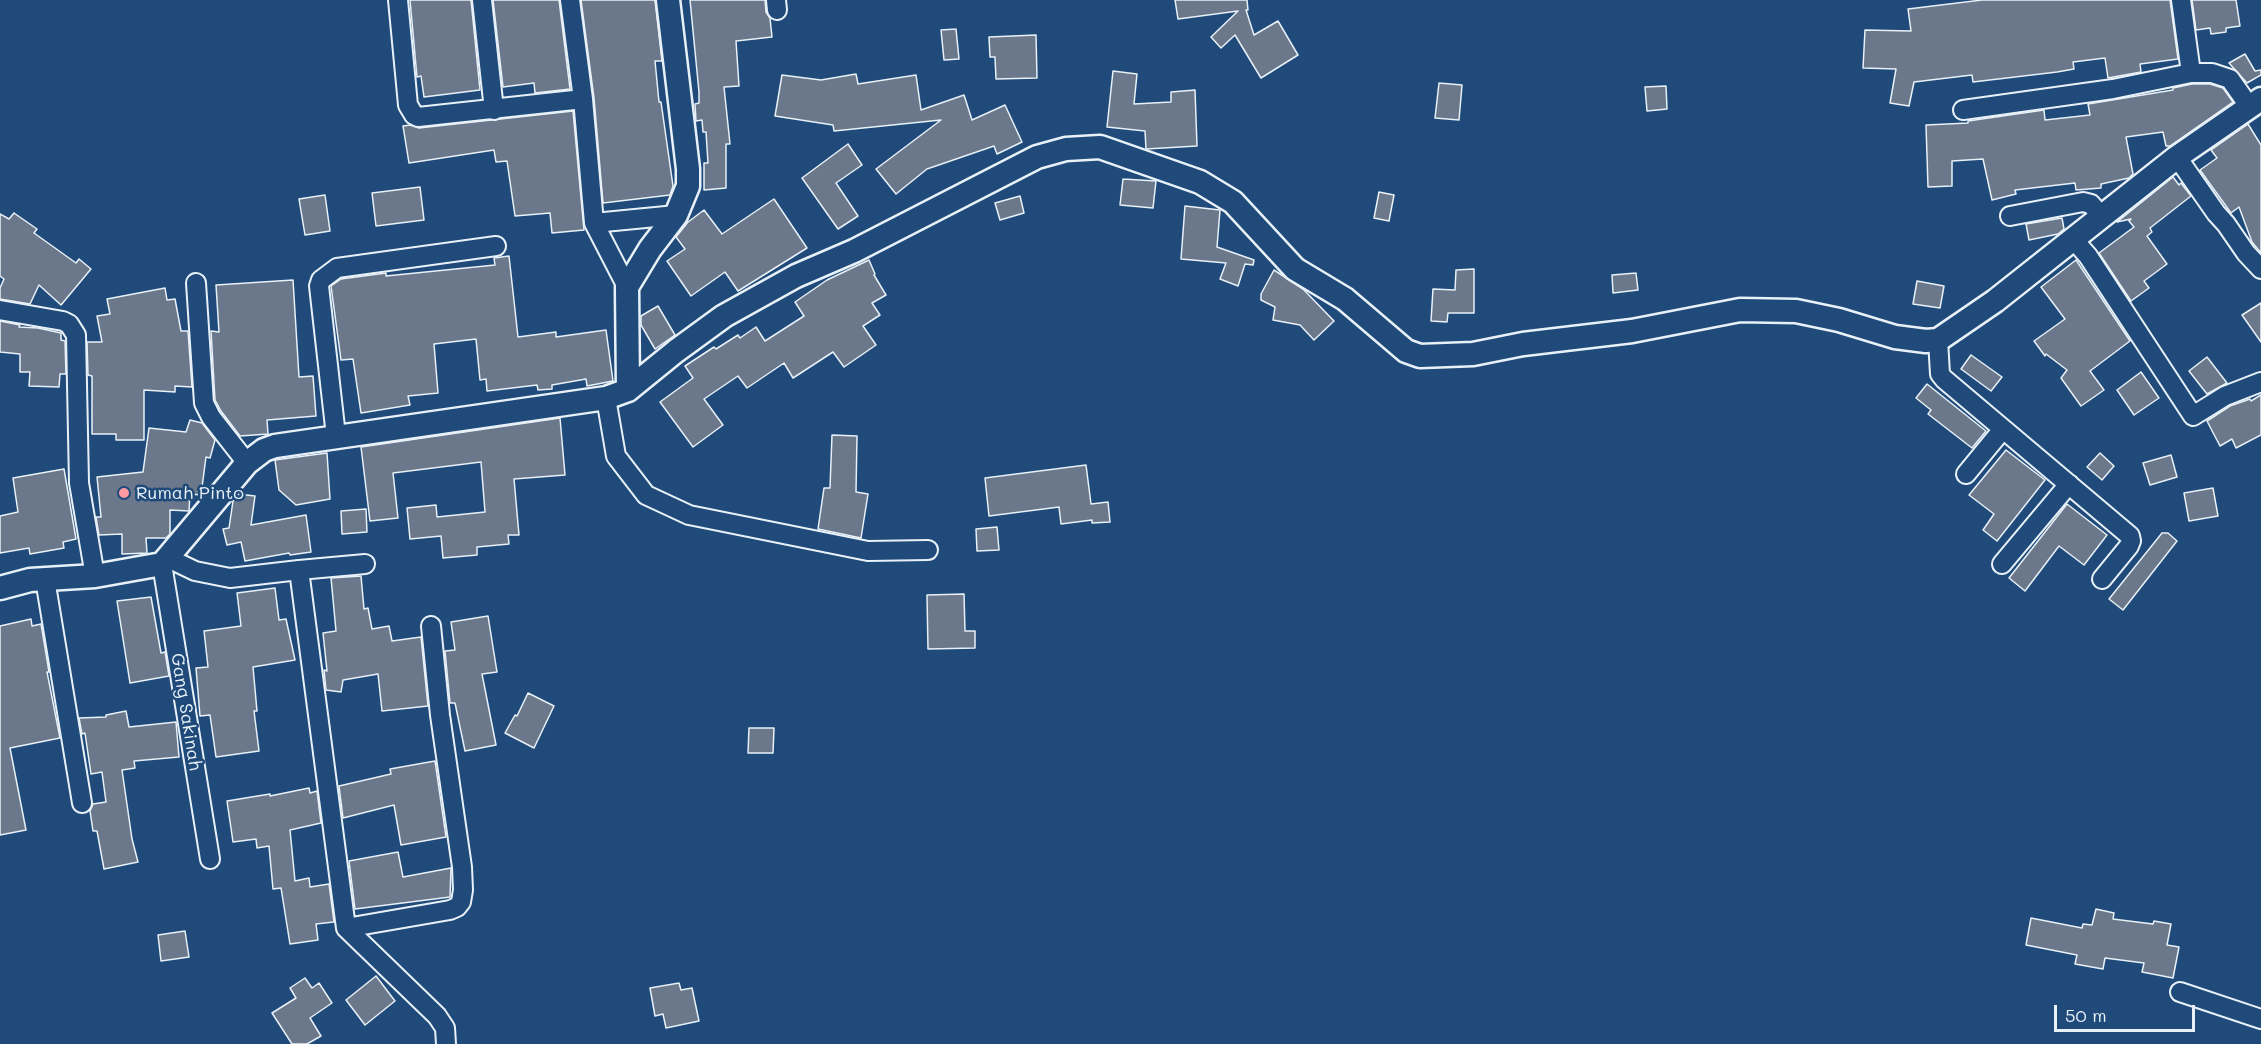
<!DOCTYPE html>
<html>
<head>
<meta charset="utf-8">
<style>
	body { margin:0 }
	#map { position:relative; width:2261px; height:1044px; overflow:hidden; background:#1f4a7a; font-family:Mali,sans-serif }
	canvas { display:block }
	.scale { position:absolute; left:2054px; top:1005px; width:141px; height:27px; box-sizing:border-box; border:3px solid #e8f1f8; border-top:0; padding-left:8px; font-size:18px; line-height:21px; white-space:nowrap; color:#e8f1f8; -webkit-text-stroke:4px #1f4a7a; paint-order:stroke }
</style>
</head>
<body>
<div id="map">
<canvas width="2261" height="1044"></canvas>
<div class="scale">50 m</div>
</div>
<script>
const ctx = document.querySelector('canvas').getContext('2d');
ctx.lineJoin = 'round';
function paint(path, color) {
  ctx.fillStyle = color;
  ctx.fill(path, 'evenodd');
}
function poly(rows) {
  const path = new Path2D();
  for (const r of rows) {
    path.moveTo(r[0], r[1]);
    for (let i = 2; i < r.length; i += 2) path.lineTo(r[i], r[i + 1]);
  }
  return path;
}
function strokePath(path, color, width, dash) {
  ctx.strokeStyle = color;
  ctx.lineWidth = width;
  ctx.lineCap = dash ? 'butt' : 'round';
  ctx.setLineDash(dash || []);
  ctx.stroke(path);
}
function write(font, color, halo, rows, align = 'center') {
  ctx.font = font + ' Mali,sans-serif';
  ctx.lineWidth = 5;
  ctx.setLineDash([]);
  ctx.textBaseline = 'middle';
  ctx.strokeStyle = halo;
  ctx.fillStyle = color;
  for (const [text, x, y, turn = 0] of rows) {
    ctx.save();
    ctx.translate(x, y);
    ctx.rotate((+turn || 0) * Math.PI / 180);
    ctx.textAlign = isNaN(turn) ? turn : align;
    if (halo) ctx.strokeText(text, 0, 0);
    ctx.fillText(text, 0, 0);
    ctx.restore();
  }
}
const building = poly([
	[410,0,471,0,480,90,424,97,421,76,417,77,410,0],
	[493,0,559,0,570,89,535,93,534,83,503,87,493,0],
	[581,0,655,0,662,61,655,61,659,102,661,102,673,186,670,195,603,203,594,98,581,0],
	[690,0,765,0,766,12,770,18,772,37,736,41,739,86,724,87,730,144,726,144,726,188,704,190,704,163,708,163,706,132,703,132,702,120,696,121,695,104,699,103,699,92,690,0],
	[1175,0,1247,0,1248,10,1246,10,1254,35,1278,21,1298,55,1261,78,1235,35,1221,48,1211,37,1238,11,1178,19,1175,0],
	[1982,0,2170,0,2178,59,2140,64,2141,72,2108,78,2105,58,2073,62,2074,69,2057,72,1973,82,1972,75,1914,82,1909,106,1890,103,1896,69,1863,68,1865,30,1911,31,1908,9,1982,0],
	[2192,0,2236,0,2240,26,2226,28,2226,32,2211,34,2210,28,2196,30,2192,0],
	[956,29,959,59,944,60,941,30,956,29],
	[1036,35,1037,78,996,79,995,57,990,57,989,37,1036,35],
	[2245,54,2255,71,2261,70,2261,75,2247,83,2229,63,2245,54],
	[1113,71,1137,74,1134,104,1171,102,1171,92,1195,90,1197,146,1146,149,1145,131,1107,127,1113,71],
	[856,74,858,84,916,75,921,110,964,95,972,120,1005,105,1022,142,997,154,994,146,927,169,896,194,876,169,941,120,834,131,833,125,775,116,782,75,821,80,856,74],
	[1439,83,1462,85,1459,120,1435,118,1439,83],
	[2192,84,2210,84,2223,88,2233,102,2170,146,2166,146,2163,132,2126,137,2133,174,2129,178,2101,184,2101,188,2076,190,2075,183,2015,190,2016,194,1992,200,1983,159,1952,161,1952,186,1928,187,1926,125,1968,123,1968,121,2044,110,2045,120,2090,115,2088,104,2173,90,2173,88,2192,84],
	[1666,86,1667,109,1647,111,1645,87,1666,86],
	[573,111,584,230,552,233,550,213,515,216,507,161,496,162,494,150,409,163,403,126,410,125,419,128,573,111],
	[2248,124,2261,145,2261,253,2252,242,2239,207,2231,213,2200,170,2217,158,2211,150,2248,124],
	[848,144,862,165,836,183,858,216,838,229,802,178,848,144],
	[2173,177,2179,185,2181,183,2191,196,2150,228,2152,232,2147,236,2167,264,2144,281,2149,288,2131,301,2099,253,2134,227,2129,221,2131,219,2117,222,2173,177],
	[1123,179,1156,181,1153,208,1120,205,1123,179],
	[420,187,424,220,376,226,372,193,420,187],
	[1379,192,1394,195,1389,221,1374,218,1379,192],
	[325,195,330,231,305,235,299,199,325,195],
	[1020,196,1024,213,1000,220,995,203,1020,196],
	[774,199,807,248,738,291,725,272,691,296,667,261,685,249,676,237,688,222,704,210,722,234,774,199],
	[1185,206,1220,210,1217,247,1254,260,1253,265,1245,264,1238,286,1220,279,1226,263,1181,259,1185,206],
	[14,213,37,229,34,233,76,263,79,259,91,269,61,305,39,285,30,304,0,299,0,288,4,279,0,276,0,214,9,219,14,213],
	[2062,218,2064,229,2058,234,2029,240,2026,224,2062,218],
	[509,256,518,337,556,332,556,337,606,330,613,381,587,386,586,379,552,385,552,389,538,390,537,385,487,391,486,379,480,380,476,339,434,344,438,393,408,396,410,405,361,413,353,359,341,360,331,286,341,279,386,273,386,276,495,265,494,258,509,256],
	[869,260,875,274,874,275,886,295,872,303,880,315,863,326,876,345,844,367,833,352,793,378,784,363,747,388,738,376,704,399,723,425,693,447,660,402,693,378,685,366,714,347,716,349,738,335,740,338,756,327,765,341,804,316,795,302,827,280,869,260],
	[2076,260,2130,341,2090,371,2104,390,2081,406,2061,378,2067,370,2046,354,2045,356,2034,341,2065,319,2041,287,2076,260],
	[1474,269,1474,313,1448,313,1447,322,1431,321,1433,289,1455,290,1456,270,1474,269],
	[1274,270,1303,289,1334,321,1314,340,1300,325,1273,320,1275,307,1261,300,1261,294,1274,270],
	[1636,273,1638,290,1613,293,1612,275,1636,273],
	[293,280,299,377,313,376,316,416,267,420,268,434,240,436,221,411,215,400,211,331,219,332,216,285,293,280],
	[1917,281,1944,286,1940,308,1913,304,1917,281],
	[165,288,167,300,175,299,181,331,188,331,192,387,175,386,175,392,144,390,144,440,116,440,116,434,92,434,92,376,88,375,87,342,102,342,97,316,110,314,107,299,165,288],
	[2261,303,2261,342,2242,315,2261,303],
	[658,306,675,335,655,349,641,325,641,316,658,306],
	[0,321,20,325,19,327,38,328,61,333,61,340,65,341,66,374,60,374,59,387,29,386,30,372,20,372,20,354,0,352,0,321],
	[1971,355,2002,377,1991,391,1961,369,1971,355],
	[2207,357,2227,383,2207,394,2189,371,2207,357],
	[2141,372,2159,398,2134,415,2117,390,2141,372],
	[1927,384,1986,431,1972,448,1928,414,1931,410,1916,398,1927,384],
	[2261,395,2261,435,2236,448,2232,439,2220,446,2207,421,2230,406,2250,399,2251,401,2261,395],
	[560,418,565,475,514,479,519,535,508,535,509,544,477,547,477,555,443,558,441,536,410,539,407,508,436,505,437,517,485,512,481,462,393,473,398,518,370,521,361,447,560,418],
	[190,420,202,423,215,440,210,458,206,457,201,495,190,494,189,511,170,510,170,534,166,538,146,538,147,553,122,554,122,534,99,535,96,517,101,517,97,477,143,472,149,428,186,432,190,420],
	[832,435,857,436,856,492,868,494,861,538,818,529,824,488,830,488,832,435],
	[2006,450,2045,480,1997,541,1983,530,1994,514,1969,495,2006,450],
	[327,453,330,499,296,505,279,490,275,460,327,453],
	[2100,453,2114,466,2102,480,2087,467,2100,453],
	[2171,455,2177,477,2150,485,2143,463,2171,455],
	[1086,465,1091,504,1108,502,1110,522,1092,523,1092,520,1061,524,1059,507,989,516,985,478,1086,465],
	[64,469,76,539,63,542,64,548,30,554,29,548,0,553,0,516,18,512,13,478,64,469],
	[2213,488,2218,516,2189,521,2184,493,2213,488],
	[238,494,255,496,251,525,306,515,311,552,290,555,289,553,245,561,241,542,227,545,223,529,229,528,233,501,238,494],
	[2067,504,2107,535,2084,565,2059,546,2025,591,2009,578,2067,504],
	[366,509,367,532,342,534,341,511,366,509],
	[997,527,999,550,977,551,976,529,997,527],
	[2162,533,2168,533,2177,541,2123,610,2109,599,2162,533],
	[361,576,364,609,368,608,372,629,389,626,392,641,421,637,428,706,382,711,378,674,343,680,341,692,326,690,324,670,327,671,323,633,336,631,331,578,361,576],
	[275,588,279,620,286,619,295,660,253,667,257,711,254,711,259,751,216,757,210,715,200,716,196,668,208,667,204,631,241,626,237,593,275,588],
	[964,594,965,631,975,631,975,648,928,649,927,595,964,594],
	[151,597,161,653,165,652,169,676,130,683,117,601,151,597],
	[488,616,497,672,482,674,496,745,465,751,455,703,450,703,445,651,455,650,451,622,488,616],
	[31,619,32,626,41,624,49,672,47,672,60,738,10,748,26,830,0,835,0,626,31,619],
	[528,693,554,706,534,748,505,733,515,715,517,716,528,693],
	[126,711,129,727,176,722,179,757,134,761,135,768,122,770,132,839,138,862,104,869,97,831,93,831,90,811,93,804,106,802,102,772,91,774,85,733,82,734,79,718,106,717,106,715,126,711],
	[749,728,774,728,773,753,748,753,749,728],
	[435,761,446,837,401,845,394,805,343,818,339,786,391,774,390,769,435,761],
	[309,788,310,793,317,791,321,823,290,830,295,881,309,878,310,887,329,884,334,922,316,924,318,940,290,944,281,888,273,889,269,846,257,848,256,839,233,842,227,801,270,794,270,796,309,788],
	[398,852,403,877,451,868,450,897,355,909,349,861,398,852],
	[2096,909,2114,913,2113,919,2153,924,2154,921,2171,924,2167,945,2179,947,2173,978,2142,972,2144,963,2105,958,2103,969,2075,964,2077,955,2026,945,2031,918,2082,928,2083,924,2092,925,2096,909],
	[185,931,189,957,161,961,158,935,185,931],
	[376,976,395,1001,365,1025,346,1000,376,976],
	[305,978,312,988,319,983,332,1003,310,1018,321,1036,307,1044,292,1044,272,1013,296,998,290,988,305,978],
	[679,983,681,990,692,988,699,1021,666,1028,663,1014,655,1016,650,988,679,983]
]);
paint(building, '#6b778a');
strokePath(building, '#e8f1f8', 1.5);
const minor = poly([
	[398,0,408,105,414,115,418,117,583,99],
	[482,0,494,110],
	[570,0,583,99,594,223,627,287],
	[776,0,777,10],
	[2181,0,2191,73,2212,73,2230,79,2249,106],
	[1963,110,2113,89,2191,73],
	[2177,157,2216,213,2226,224,2246,253,2261,269],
	[2010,216,2083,202,2091,204,2102,217],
	[594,223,676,215],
	[2074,240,2088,256,2193,416,2225,396,2261,382],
	[196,283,204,403,211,417,247,463],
	[0,310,63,321,69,324,76,335,79,483,95,576],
	[1938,340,1940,374,1944,379,2130,536,2131,541,2129,546,2102,579],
	[606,398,616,456,646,495,689,515,868,551,928,550],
	[336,436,319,286,321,280,337,268,496,246],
	[1966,474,2003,429],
	[168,558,195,571,230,578,299,570,346,928,437,1016,445,1028,446,1044],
	[162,564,210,859],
	[2002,564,2069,484],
	[299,570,365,564],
	[45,579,82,803],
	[346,928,450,910,457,907,461,902,463,890,462,867,440,715,431,626],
	[2180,992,2261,1019]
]);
const tertiary = poly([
	[628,390,627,287,650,249,676,215,688,186,688,169,668,0],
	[0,588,30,580,95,576,162,564,247,463,264,450,275,446,606,398,628,390,676,351,724,316,796,276,854,251,1037,157,1066,149,1100,147,1200,182,1233,202,1295,269,1345,299,1406,351,1420,356,1473,354,1523,344,1632,331,1740,310,1796,311,1839,320,1895,337,1926,341,1938,340,1995,301,2177,157,2261,99]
]);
strokePath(minor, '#e8f1f8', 22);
strokePath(tertiary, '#e8f1f8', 27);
strokePath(minor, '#1f4a7a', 18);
strokePath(tertiary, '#1f4a7a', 22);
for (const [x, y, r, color] of [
	[124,493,6,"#ff9aa2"]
]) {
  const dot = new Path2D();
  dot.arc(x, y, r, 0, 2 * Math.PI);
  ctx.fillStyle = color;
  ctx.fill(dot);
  strokePath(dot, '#1f4a7a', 2);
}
write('18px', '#e8f1f8', '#1f4a7a', [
	["Rumah Pinto",136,493]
], 'left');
write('18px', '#e8f1f8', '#1f4a7a', [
	["Gang Sakinah",186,712,81]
]);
</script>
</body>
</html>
